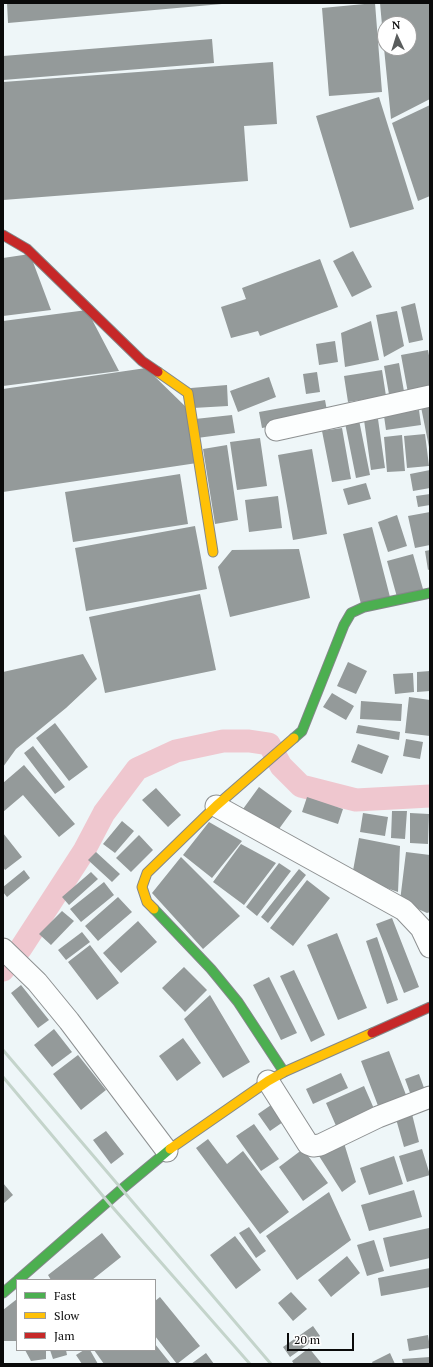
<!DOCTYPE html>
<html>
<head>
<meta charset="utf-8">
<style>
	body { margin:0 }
	#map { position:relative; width:433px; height:1367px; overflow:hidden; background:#eef6f8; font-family:"PT Serif",serif }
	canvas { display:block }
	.frame { position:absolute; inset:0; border:4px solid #0a0a0a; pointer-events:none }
	.legend { position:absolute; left:16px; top:1279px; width:140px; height:72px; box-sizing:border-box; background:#fff; border:1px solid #9d9d9d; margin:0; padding:5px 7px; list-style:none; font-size:12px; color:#0a0a0a }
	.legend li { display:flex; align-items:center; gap:8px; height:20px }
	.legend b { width:20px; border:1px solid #9d9d9d }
	.north { position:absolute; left:377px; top:16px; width:40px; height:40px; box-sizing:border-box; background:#fff; border:1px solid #9d9d9d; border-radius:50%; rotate:356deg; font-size:11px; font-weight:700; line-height:16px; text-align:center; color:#0a0a0a }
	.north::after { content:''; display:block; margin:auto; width:14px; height:18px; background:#5a5d5d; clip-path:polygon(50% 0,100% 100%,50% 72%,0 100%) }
	.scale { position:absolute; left:287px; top:1333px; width:67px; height:18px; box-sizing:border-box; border:2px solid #0a0a0a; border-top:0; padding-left:5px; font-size:12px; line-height:14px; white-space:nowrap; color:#0a0a0a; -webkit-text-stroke:3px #fff; paint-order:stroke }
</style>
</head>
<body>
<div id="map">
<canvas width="433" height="1367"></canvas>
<div class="frame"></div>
<ul class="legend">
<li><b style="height:5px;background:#4caf50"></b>Fast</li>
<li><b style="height:5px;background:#ffc107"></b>Slow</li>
<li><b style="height:5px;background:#c62828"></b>Jam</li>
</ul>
<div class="north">N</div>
<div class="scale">20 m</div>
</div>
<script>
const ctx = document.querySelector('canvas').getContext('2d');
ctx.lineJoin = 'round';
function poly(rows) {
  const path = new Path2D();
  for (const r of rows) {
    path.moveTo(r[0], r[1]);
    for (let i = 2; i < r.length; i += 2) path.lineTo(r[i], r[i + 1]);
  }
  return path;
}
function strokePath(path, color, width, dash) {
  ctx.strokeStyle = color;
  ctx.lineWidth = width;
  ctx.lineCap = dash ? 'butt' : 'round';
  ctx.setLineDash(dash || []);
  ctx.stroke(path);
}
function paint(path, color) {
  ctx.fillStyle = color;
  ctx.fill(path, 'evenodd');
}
strokePath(poly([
	[3,970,21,948,84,851,104,813,137,769,176,751,223,741,249,741,269,744,281,766,301,786,356,800,430,796]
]), '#efc7cf', 23);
paint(poly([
	[7,3,222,3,222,4,8,23],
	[375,3,382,92,329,96,322,8],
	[380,3,430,3,430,99,391,119,384,48,409,48,409,24,385,24,385,47,384,47],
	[212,39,214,63,3,80,3,56],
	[273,62,277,124,244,126,248,181,3,200,3,82],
	[379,97,414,209,350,228,316,116],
	[430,105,430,196,418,201,392,123],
	[353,251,372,287,352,297,333,261],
	[30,254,51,310,3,316,3,258],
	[320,259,338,307,260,336,258,331,231,338,221,307,246,299,242,288],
	[415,303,423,340,409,343,401,307],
	[87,310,119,371,3,386,3,321],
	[397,311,404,346,384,357,376,315],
	[371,321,379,360,345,367,341,333],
	[335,341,338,362,319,365,316,344],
	[428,350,430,361,430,388,408,393,401,355],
	[399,363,405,397,390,400,384,366],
	[146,368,188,409,197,463,3,492,3,389],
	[382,370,386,396,348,402,344,376],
	[317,372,320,392,306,394,303,374],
	[269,377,276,397,238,412,230,391],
	[227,385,228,406,193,408,191,388],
	[325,400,328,416,262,428,259,412],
	[430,405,430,447,429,447,421,407],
	[419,410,421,425,386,430,384,416],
	[232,415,235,433,197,438,195,419],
	[378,419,385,468,371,470,364,420],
	[359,420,370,475,356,478,345,423],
	[342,428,351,479,332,482,322,431],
	[425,434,429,466,407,468,404,436],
	[402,435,405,471,387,472,384,437],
	[260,438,267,486,237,490,230,442],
	[227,445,238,520,215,524,203,449],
	[312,449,327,534,293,540,278,455],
	[430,470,430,488,413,491,410,474],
	[180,474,188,524,73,542,65,492],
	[366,483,371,499,348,505,343,489],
	[430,494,430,505,418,507,416,496],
	[278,496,282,528,249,532,245,500],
	[430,512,430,545,415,548,408,516],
	[397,515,407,546,388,552,378,522],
	[195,526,207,589,86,611,75,548],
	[372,527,390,597,361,604,343,534],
	[299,549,310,598,230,617,218,567,232,550],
	[430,550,430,569,428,570,425,551],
	[413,554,423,589,397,597,387,561],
	[200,594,216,670,105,693,89,617],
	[83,654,97,679,66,708,16,749,3,767,3,672],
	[348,662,367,671,356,694,337,686],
	[430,671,430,691,417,692,417,672],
	[413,673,414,692,395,694,393,674],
	[332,693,354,706,346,720,323,707],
	[409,697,430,700,430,736,405,733],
	[361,701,402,704,401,721,360,719],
	[55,723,88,767,69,781,36,738],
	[358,725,400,732,399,740,356,733],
	[406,739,423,742,420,759,403,756],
	[358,744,389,756,382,774,351,762],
	[33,746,65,787,55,794,24,753],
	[24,765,75,824,59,837,23,795,3,812,3,783],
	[259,787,292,811,276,833,243,809],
	[156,788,181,815,168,827,142,800],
	[307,797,343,809,338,824,302,812],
	[392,811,407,811,405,839,391,838],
	[363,813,388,817,385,836,360,832],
	[410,813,429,814,428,844,410,843],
	[122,821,134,831,115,853,103,844],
	[209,822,242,841,212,878,183,855],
	[3,833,22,857,5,870,3,867],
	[139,835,153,850,131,872,116,858],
	[359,838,400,846,398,892,352,876],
	[241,844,276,863,244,905,213,882],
	[96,852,120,874,112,882,88,860],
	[406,852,430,855,430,912,427,913,400,901],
	[181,857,240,916,203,949,152,893],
	[279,863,291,871,257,916,246,907],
	[299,869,306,875,268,923,261,917],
	[24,870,30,878,7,897,3,892,3,887],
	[91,872,98,879,69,905,62,897],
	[307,880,330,898,293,946,270,928],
	[104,882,114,895,81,922,70,909],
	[118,897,132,912,98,941,85,926],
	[62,911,74,921,51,945,39,934],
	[392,918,419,987,404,993,376,924],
	[138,921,157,942,121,973,103,953],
	[82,932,90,942,66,960,58,950],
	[337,933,367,1008,338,1020,307,945],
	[377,937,398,1000,387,1004,366,941],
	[90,945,119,983,97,1000,68,962],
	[184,967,207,990,185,1012,162,988],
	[294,970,325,1035,311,1042,280,976],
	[269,977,297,1033,281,1040,253,985],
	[21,985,49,1020,38,1028,11,993],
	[210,995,250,1062,223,1078,184,1019],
	[54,1029,72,1052,52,1067,34,1045],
	[183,1038,201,1063,177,1081,159,1056],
	[389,1051,408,1100,380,1111,361,1061],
	[78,1055,106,1090,81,1110,53,1074],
	[341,1073,348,1088,313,1104,306,1089],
	[419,1074,427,1096,413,1101,405,1079],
	[364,1086,375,1111,337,1128,326,1103],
	[271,1105,283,1122,270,1131,258,1114],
	[412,1114,419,1142,404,1147,396,1119],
	[254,1124,279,1159,261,1171,236,1136],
	[106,1131,124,1154,111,1164,93,1140],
	[208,1139,227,1164,243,1151,289,1212,260,1234,196,1148],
	[344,1143,356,1182,342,1192,319,1156],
	[303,1149,328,1183,303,1201,279,1167],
	[422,1149,430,1175,407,1182,399,1156],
	[394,1156,403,1184,369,1195,360,1168],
	[3,1183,13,1195,3,1204],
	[414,1190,422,1217,369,1231,361,1205],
	[329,1192,351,1240,297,1280,266,1236],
	[249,1227,266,1251,256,1258,239,1233],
	[429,1228,430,1258,390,1267,383,1238],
	[102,1233,121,1257,92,1280,51,1280,48,1275],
	[235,1236,261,1270,236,1289,210,1255],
	[374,1240,384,1271,367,1276,357,1245],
	[347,1256,360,1273,331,1297,318,1280],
	[430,1268,430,1287,381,1296,378,1278],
	[291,1292,307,1309,293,1321,278,1303],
	[160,1297,200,1346,177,1364,155,1336,155,1301],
	[17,1299,17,1341,3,1341,3,1310],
	[313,1326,320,1336,290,1357,283,1347],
	[428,1335,430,1348,409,1351,407,1339],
	[155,1344,171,1364,104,1364,94,1350,155,1350],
	[309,1348,322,1364,294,1364,292,1361],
	[25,1350,46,1350,46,1359,31,1361],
	[50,1350,66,1350,67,1355,53,1359],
	[84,1350,90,1350,98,1364,82,1364,76,1355],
	[206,1353,214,1364,191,1364],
	[390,1353,395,1364,373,1364,372,1362],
	[430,1357,430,1364,403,1364,402,1359]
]), '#949a9a');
const street = poly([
	[276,430,430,396],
	[216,806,404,910,421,928,430,947],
	[3,949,37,982,69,1021,167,1151],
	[268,1081,308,1144,313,1146,320,1145,378,1117,430,1097]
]);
const fast = poly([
	[294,738,302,731,344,625,351,613,364,607,430,593],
	[154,909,211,969,238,1002,284,1072],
	[18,1280,122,1189,170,1149],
	[3,1293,17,1281]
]);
const slow = poly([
	[158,372,188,393,213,552],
	[154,909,147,902,142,887,147,873,216,806,294,738],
	[170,1149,268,1081,284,1072,372,1033]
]);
const jam = poly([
	[3,235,27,249,142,361,158,372],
	[372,1033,430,1007]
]);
strokePath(street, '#8d9091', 23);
strokePath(fast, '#838788', 11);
strokePath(slow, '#838788', 11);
strokePath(jam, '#838788', 11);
strokePath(street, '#fcfefe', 21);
strokePath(fast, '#4caf50', 9);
strokePath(slow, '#ffc107', 9);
strokePath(jam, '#c62828', 9);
strokePath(poly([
	[3,1050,271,1364],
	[3,1077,108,1202,250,1364]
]), '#c4d4cb', 3);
</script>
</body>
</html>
